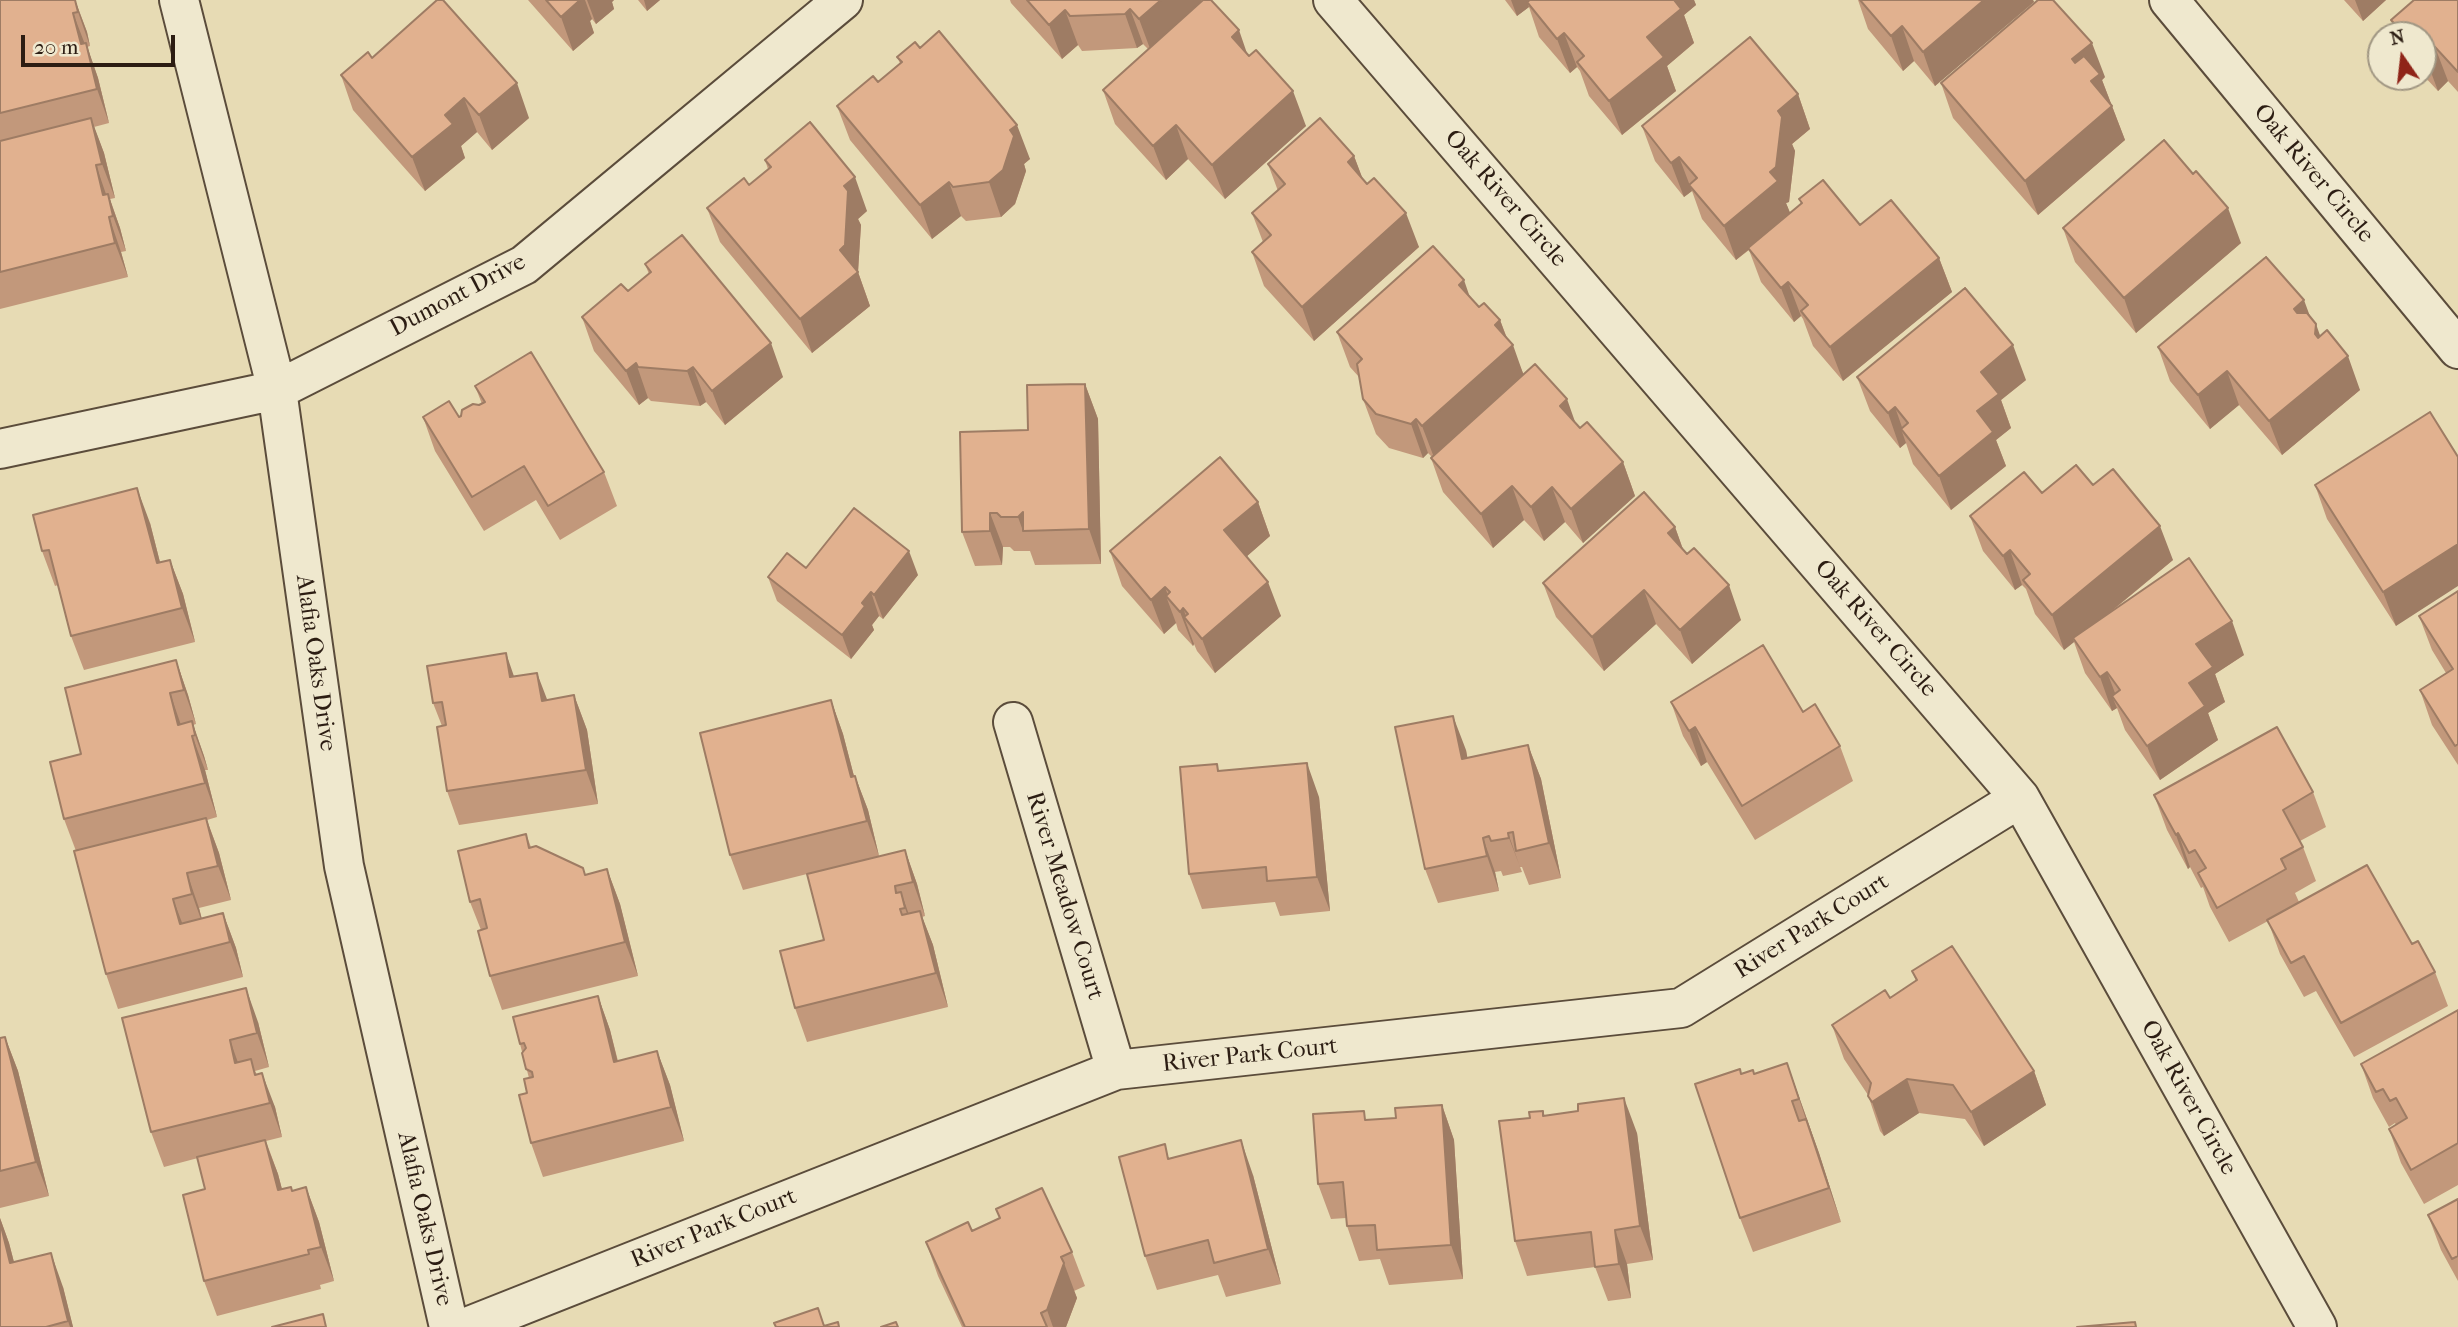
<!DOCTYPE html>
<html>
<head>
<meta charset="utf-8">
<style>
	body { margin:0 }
	#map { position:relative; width:2458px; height:1327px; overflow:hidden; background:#e7dbb4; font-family:"IM FELL French Canon",serif }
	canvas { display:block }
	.north { position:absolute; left:2367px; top:21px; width:70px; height:70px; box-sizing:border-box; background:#efe8ce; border:2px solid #a19783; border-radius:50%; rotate:346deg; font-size:19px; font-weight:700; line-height:28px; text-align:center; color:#2c1d13 }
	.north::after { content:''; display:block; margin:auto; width:24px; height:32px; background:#8f2418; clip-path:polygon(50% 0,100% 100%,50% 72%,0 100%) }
	.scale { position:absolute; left:21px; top:35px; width:154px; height:32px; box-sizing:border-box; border:4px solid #2c1d13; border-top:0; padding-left:9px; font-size:21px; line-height:24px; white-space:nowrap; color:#2c1d13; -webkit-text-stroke:5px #efe8ce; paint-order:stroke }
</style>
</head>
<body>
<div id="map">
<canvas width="2458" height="1327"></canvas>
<div class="north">N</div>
<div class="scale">20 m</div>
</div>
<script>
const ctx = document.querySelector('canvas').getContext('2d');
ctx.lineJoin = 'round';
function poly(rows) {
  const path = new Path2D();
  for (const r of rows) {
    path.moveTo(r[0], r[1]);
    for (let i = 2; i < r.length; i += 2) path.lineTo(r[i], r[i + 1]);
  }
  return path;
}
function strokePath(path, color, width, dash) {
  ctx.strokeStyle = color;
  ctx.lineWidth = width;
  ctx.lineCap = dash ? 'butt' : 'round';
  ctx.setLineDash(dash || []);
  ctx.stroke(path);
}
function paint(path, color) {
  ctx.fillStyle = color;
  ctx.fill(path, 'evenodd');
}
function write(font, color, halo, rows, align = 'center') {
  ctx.font = font + ' "IM FELL French Canon",serif';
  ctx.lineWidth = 5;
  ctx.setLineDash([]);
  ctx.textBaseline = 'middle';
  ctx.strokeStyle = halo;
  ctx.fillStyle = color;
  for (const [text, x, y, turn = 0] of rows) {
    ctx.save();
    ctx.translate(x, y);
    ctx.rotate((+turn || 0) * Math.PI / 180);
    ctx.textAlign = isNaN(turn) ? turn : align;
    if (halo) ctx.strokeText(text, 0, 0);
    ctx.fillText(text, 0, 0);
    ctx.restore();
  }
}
const minor = poly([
	[179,0,277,390,344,866,449,1327],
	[1333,0,2020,798,2317,1327],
	[2169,0,2458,349],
	[0,449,277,390,524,265,843,0],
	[1013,722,1116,1070],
	[467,1327,1116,1070,1681,1008,2020,798]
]);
strokePath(minor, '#5b4c3b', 42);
strokePath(minor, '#efe8ce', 38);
paint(poly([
	[0,0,75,0,87,32,90,46,87,47,98,78,109,123,94,127,104,153,115,198,110,199,120,228,126,251,121,252,128,277,0,309],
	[528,0,614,0,612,2,614,9,596,24,592,19,590,21,594,33,573,51],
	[638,0,660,0,647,11],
	[1010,0,1201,0,1306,126,1225,199,1188,159,1166,180,1115,124,1103,90,1148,49,1143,44,1137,48,1082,51,1078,45,1062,59,1011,3],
	[1505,0,1694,0,1696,5,1684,15,1694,43,1667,66,1676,91,1622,135,1589,96,1580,71,1577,67,1570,73,1539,37,1529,7,1517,16],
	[1858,0,2033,0,2034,2,1935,86,1914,61,1903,71,1868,29],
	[2344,0,2386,0,2363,21],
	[2458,0,2458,92,2448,81,2438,91,2423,75,2423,35,2397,35,2391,20],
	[920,48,1030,159,1024,164,1026,171,1015,204,1001,217,966,221,961,216,932,239,850,140,837,106,878,82,900,63,897,57],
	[372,58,529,118,492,150,477,132,461,146,465,158,425,191,353,110,341,75],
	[2105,77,2102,80,2125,140,2038,215,1953,118,1941,83],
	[1798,94,1810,129,1792,144,1795,151,1789,202,1786,203,1790,213,1801,204,1799,199,1939,258,1952,292,1843,381,1813,346,1803,319,1801,316,1794,322,1761,282,1749,250,1736,260,1702,219,1692,191,1684,197,1655,161,1642,126],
	[1354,156,1362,178,1419,247,1314,341,1264,286,1252,252,1263,242,1252,213,1278,191,1268,164],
	[765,160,867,211,858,219,861,225,858,272,870,306,812,353,720,242,707,208,749,185,768,169],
	[2063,228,2241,243,2136,333,2075,262],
	[645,264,783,377,725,425,706,402,700,406,651,401,648,398,639,405,594,351,582,317,628,291,649,274],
	[1470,297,1479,307,1500,320,1507,338,1524,375,1580,428,1623,462,1635,496,1583,543,1565,522,1544,541,1524,520,1493,548,1443,492,1431,458,1432,457,1428,453,1423,458,1389,448,1376,434,1363,399,1359,377,1350,367,1337,332],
	[2311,318,2320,336,2360,390,2282,455,2239,405,2210,429,2170,381,2158,347],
	[1857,377,2026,380,2001,400,2011,428,1996,440,2006,466,1951,510,1913,464,1906,443,1900,448,1870,411],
	[1085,384,1098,419,1101,564,1035,565,1030,551,1014,551,1010,547,1003,547,1002,565,975,566,962,532,1028,430],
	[475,386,604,472,617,506,560,540,536,500,484,531,435,451,423,417,461,416,482,404],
	[2430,412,2396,626,2327,519,2315,485],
	[2093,485,2173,560,2106,616,2244,655,2215,674,2225,702,2208,713,2218,740,2160,780,2125,730,2117,708,2112,711,2085,673,2074,642,2064,650,2035,614,2026,589,2022,585,2015,590,1983,551,1970,516,2042,493],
	[1258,502,1270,536,1247,556,1281,616,1215,673,1197,651,1194,644,1193,646,1178,630,1176,623,1164,634,1122,586,1110,551],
	[150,523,160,562,170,560,183,594,195,642,84,670,71,636,58,585,55,586,42,551],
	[1675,527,1683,549,1741,620,1692,664,1656,624,1604,671,1556,617,1543,583],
	[806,568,918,575,883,619,879,616,872,625,874,630,851,659,777,601,768,577],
	[2458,591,2458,765,2432,725,2420,690,2446,673,2432,650,2419,616],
	[176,660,188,695,196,724,193,725,204,756,208,770,205,770,217,817,207,820,219,853,231,900,199,908,202,919,223,913,236,948,243,977,118,1009,106,974,76,851,64,819,81,754],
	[514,676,547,700,574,695,587,730,598,804,459,825,447,791,442,726,433,703],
	[831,700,843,734,854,776,855,776,868,810,879,856,743,890,730,855],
	[1671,702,1803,712,1840,746,1853,781,1755,840,1707,762,1701,766,1683,736],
	[1528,745,1541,779,1561,878,1529,885,1522,867,1520,867,1522,872,1503,876,1501,871,1495,872,1499,891,1438,903,1425,869,1466,750,1467,758],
	[1220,771,1319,797,1330,911,1280,916,1275,902,1202,909,1189,874],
	[2313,792,2326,827,2300,841,2303,847,2316,881,2295,893,2299,902,2412,944,2435,972,2448,1006,2354,1057,2316,991,2304,997,2280,954,2268,921,2229,942,2210,907,2203,887,2201,888,2190,867,2188,869,2167,830,2154,795],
	[526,834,531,847,583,868,585,875,607,869,620,904,638,976,502,1010,490,976,481,930,470,902],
	[905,850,917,884,925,916,922,917,933,945,948,1007,807,1042,795,1008],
	[1912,971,2034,1071,2046,1105,1984,1146,1965,1119,1919,1113,1884,1136,1880,1131,1868,1095,1844,1059,1832,1025,1890,998,1916,981],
	[598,996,610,1030,618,1061,657,1051,670,1085,684,1141,543,1177,531,1143,527,1093,529,1078,520,1044],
	[2458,1010,2458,1185,2424,1204,2401,1163,2389,1129,2396,1125,2395,1123,2389,1127,2373,1098,2361,1064],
	[122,1018,258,1022,269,1067,255,1071,275,1107,282,1137,266,1141,278,1174,282,1189,293,1191,306,1187,319,1222,334,1281,320,1285,321,1289,217,1316,204,1281,205,1189,198,1158,164,1167,151,1132],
	[5,1037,18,1071,49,1196,0,1208,0,1038],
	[1787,1063,1819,1153,1841,1222,1753,1252,1740,1218,1742,1073,1754,1074],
	[1442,1105,1454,1140,1463,1279,1389,1285,1380,1259,1359,1261,1347,1226,1346,1218,1331,1219,1318,1184,1368,1120,1396,1118],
	[1543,1111,1545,1116,1637,1133,1653,1260,1627,1264,1631,1298,1608,1301,1595,1267,1527,1276,1515,1241,1530,1118],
	[1170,1158,1253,1175,1281,1284,1226,1297,1218,1275,1157,1290,1145,1256],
	[2458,1199,2458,1281,2441,1250,2428,1215],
	[0,1218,9,1243,14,1262,63,1287,73,1327,0,1327],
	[972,1231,1072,1252,1085,1286,1074,1291,1077,1298,1066,1327,962,1327,938,1276,926,1242]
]), '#c2987b');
paint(poly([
	[75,0,87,32,90,46,78,12],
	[578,0,585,0,592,19,590,21,594,33,573,51,561,17],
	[587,0,614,0,612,2,614,9,596,24],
	[644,0,660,0,647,11],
	[1161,0,1201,0,1204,7,1152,54,1139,19],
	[1511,0,1536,0,1527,2,1529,7,1517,16],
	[1668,0,1694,0,1696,5,1684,15,1694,43,1667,66,1676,91,1622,135,1609,101],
	[1984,0,2033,0,2034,2,1935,86,1923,52],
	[2355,0,2386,0,2363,21],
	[1130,9,1143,44,1137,48,1125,14],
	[1065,10,1078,45,1062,59,1049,25],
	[73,13,86,47,81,44],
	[1902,26,1914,61,1903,71,1891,36],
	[1239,30,1251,65,1232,37],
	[1564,33,1577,67,1570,73,1557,39],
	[86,43,98,78,109,123,97,89],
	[2092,43,2105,77,2102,80,2125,140,2038,215,2025,181,2072,59],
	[2435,47,2448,81,2438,91,2425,56],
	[517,83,529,118,492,150,479,115],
	[1293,91,1306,126,1225,199,1212,165],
	[1798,94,1810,129,1792,144,1795,151,1789,202,1786,203,1791,215,1736,260,1724,226,1778,111],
	[464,98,477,132,461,146,465,158,425,191,412,157,445,115],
	[91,118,104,153,115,198,102,164],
	[1017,125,1030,159,1024,164,1026,171,1015,204,1001,217,989,182,1010,130],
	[1176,125,1188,159,1166,180,1153,146],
	[1354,156,1367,190,1348,162],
	[1679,157,1692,191,1684,197,1671,163],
	[96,165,108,200,103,195],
	[855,177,867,211,858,219,861,225,858,272,870,306,812,353,800,319,844,186],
	[949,182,961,216,932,239,920,205],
	[108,194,120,228,126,251,113,216],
	[2228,208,2241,243,2136,333,2124,298],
	[1406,213,1419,247,1314,341,1302,307],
	[109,217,121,252,128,277,115,243],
	[1939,258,1952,292,1843,381,1830,347],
	[1464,280,1476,315,1459,285],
	[1788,282,1801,316,1794,322,1781,288],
	[2304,300,2315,330,2316,324,2328,358,2294,309],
	[1500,320,1510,347,1513,345,1525,379,1435,460,1422,426,1495,325],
	[771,343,783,377,725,425,712,391],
	[2013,345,2026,380,2001,400,2011,428,1996,440,2006,466,1951,510,1939,476,1977,411,1981,372],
	[2348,356,2360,390,2282,455,2269,421],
	[636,363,648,398,639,405,626,371],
	[693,367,706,402,700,406,687,371],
	[2227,371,2239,405,2210,429,2198,395],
	[1085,384,1098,419,1101,564,1089,529],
	[1567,399,1579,433,1560,406],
	[1895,407,1904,433,1901,429,1906,443,1900,448,1888,413],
	[1416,419,1428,453,1423,458,1411,424],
	[1623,462,1635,496,1583,543,1571,509],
	[1512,486,1524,520,1493,548,1481,514],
	[1552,487,1565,522,1544,541,1531,507],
	[137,488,150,523,169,598,157,563],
	[1258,502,1270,536,1237,565,1224,530],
	[1023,512,1023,531,1018,517],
	[990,513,1003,547,1002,565,990,531],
	[2160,526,2173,560,2075,641,2073,638,2074,642,2064,650,2052,615],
	[1675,527,1687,561,1668,533],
	[2458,544,2458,586,2396,626,2383,592],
	[2010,550,2022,585,2015,590,2003,556],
	[909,551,918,575,883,619,874,595],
	[170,560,183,594,195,642,182,608],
	[1268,582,1281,616,1215,673,1202,639],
	[1729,585,1741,620,1692,664,1680,630],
	[1165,587,1170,601,1166,596,1176,623,1164,634,1151,600],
	[1644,590,1656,624,1604,671,1592,637],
	[871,592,879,616,872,625,874,630,851,659,842,635,862,603],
	[1183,608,1188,621,1184,617,1194,644,1193,646,1180,612],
	[2232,621,2244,655,2215,674,2225,702,2208,713,2218,740,2160,780,2147,746,2189,683,2196,644],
	[506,653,518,688,510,677],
	[176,660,188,695,196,724,184,690],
	[2107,672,2120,706,2112,696,2117,708,2112,711,2100,677],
	[537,673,550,707,542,701],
	[170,693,182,728,178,725],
	[574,695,587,730,598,804,586,770],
	[831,700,843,734,863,811,851,777],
	[1453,716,1466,750,1474,793,1462,759],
	[192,721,204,756,208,770,195,735],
	[1695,727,1707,762,1701,766,1689,731],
	[192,736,205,770,217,817,205,783],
	[1528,745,1541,779,1561,878,1549,843],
	[1307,763,1319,797,1330,911,1317,877],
	[855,776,868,810,879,856,867,821],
	[206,818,219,853,231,900,218,866],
	[1508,833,1520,867,1522,872,1509,838],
	[2178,833,2190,867,2188,869,2176,835],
	[1483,838,1495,872,1499,891,1487,856],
	[905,850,917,884,925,916,913,882],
	[607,869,620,904,638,976,625,942],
	[187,873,199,908,204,928,192,894],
	[901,892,913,926,917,942,905,908],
	[173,899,186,933,180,924],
	[920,911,933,945,948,1007,936,973],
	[223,913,236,948,243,977,230,942],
	[246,988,258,1022,269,1067,257,1033],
	[598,996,610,1030,626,1096,614,1062],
	[5,1037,18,1071,49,1196,36,1162],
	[230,1040,242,1074,235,1063],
	[657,1051,670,1085,684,1141,671,1107],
	[1787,1063,1819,1153,1841,1222,1829,1188],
	[2034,1071,2046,1105,1984,1146,1971,1112],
	[262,1073,275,1107,282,1137,270,1103],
	[1907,1079,1919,1113,1884,1136,1872,1102],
	[1624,1098,1637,1133,1653,1260,1640,1226],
	[1442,1105,1454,1140,1463,1279,1451,1245],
	[265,1140,278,1174,291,1224,278,1190],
	[1241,1140,1253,1175,1281,1284,1268,1249],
	[306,1187,319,1222,334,1281,321,1247],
	[0,1218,9,1243,23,1297,10,1263,0,1222],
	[1615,1230,1627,1264,1631,1298,1619,1264],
	[51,1253,63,1287,73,1327,70,1327,68,1321],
	[1064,1263,1077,1298,1066,1327,1053,1327,1047,1310]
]), '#9e7c64');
const building = poly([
	[0,0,75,0,78,12,73,13,81,44,86,43,97,89,0,113,0,0],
	[437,0,443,0,517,83,479,115,464,98,445,115,453,124,412,157,341,75,368,52,372,58,437,0],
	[546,0,580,0,561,17,546,0],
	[1027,0,1161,0,1139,19,1130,9,1125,14,1070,16,1065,10,1049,25,1027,0],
	[1203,0,1211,0,1239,30,1232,37,1249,56,1256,50,1293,91,1212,165,1176,125,1153,146,1103,90,1203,0],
	[1530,0,1674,0,1681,9,1647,37,1664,57,1609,101,1577,62,1584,56,1564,33,1557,39,1527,2,1530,0],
	[1860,0,1984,0,1923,52,1902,26,1891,36,1860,0],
	[2038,0,2053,0,2092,43,2072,59,2075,63,2084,56,2100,74,2091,81,2112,106,2025,181,1941,83,2038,0],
	[2414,0,2458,0,2458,72,2435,47,2425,56,2423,54,2423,35,2405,35,2391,20,2414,0],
	[939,31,1017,125,1010,130,1014,136,1003,170,989,182,953,187,949,182,920,205,837,106,873,76,878,82,902,62,897,57,915,42,920,48,939,31],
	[1750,37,1798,94,1778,111,1782,117,1776,167,1770,172,1778,181,1724,226,1689,185,1697,178,1679,157,1671,163,1642,126,1750,37],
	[91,118,102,164,96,165,103,195,108,194,113,216,109,217,115,243,0,272,0,141,91,118],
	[1320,118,1354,156,1348,162,1367,184,1374,178,1406,213,1302,307,1252,252,1271,235,1252,213,1285,184,1268,164,1320,118],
	[810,122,855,177,844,186,848,191,845,245,840,250,858,272,800,319,707,208,744,178,749,185,771,167,765,160,810,122],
	[2164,140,2193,174,2196,171,2228,208,2124,298,2063,228,2164,140],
	[1823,180,1860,225,1891,200,1939,258,1830,347,1801,311,1808,305,1788,282,1781,288,1748,248,1802,203,1799,199,1823,180],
	[682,235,771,343,712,391,693,367,687,371,638,367,636,363,626,371,582,317,621,284,628,291,651,272,645,264,682,235],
	[1433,246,1464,280,1459,285,1479,307,1484,303,1500,320,1495,325,1513,345,1422,426,1416,419,1411,424,1376,414,1363,399,1357,364,1362,359,1337,332,1433,246],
	[2266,257,2304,300,2294,309,2297,313,2307,313,2316,324,2315,334,2318,338,2327,330,2348,356,2269,421,2227,371,2198,395,2158,347,2266,257],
	[1965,288,2013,345,1981,372,1999,394,1977,411,1993,432,1939,476,1901,429,1908,423,1895,407,1888,413,1857,377,1965,288],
	[531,352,604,472,548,506,524,466,472,497,423,417,449,401,459,417,461,416,462,410,473,404,479,405,485,402,475,386,531,352],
	[1535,364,1567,399,1560,406,1580,428,1587,422,1623,462,1571,509,1552,487,1531,507,1512,486,1481,514,1431,458,1535,364],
	[1085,384,1089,529,1023,531,1023,512,1018,517,1001,517,997,513,990,513,990,531,962,532,960,432,1028,430,1027,385,1085,384],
	[2430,412,2458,457,2458,544,2383,592,2315,485,2430,412],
	[1220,457,1258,502,1224,530,1268,582,1202,639,1184,617,1188,614,1183,608,1180,612,1166,596,1170,592,1165,587,1151,600,1110,551,1220,457],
	[2076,465,2093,485,2113,469,2160,526,2052,615,2023,580,2030,574,2010,550,2003,556,1970,516,2024,472,2042,493,2076,465],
	[137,488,157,563,170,560,182,608,71,636,49,550,42,551,33,515,137,488],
	[1644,492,1675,527,1668,533,1687,554,1694,548,1729,585,1680,630,1644,590,1592,637,1543,583,1644,492],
	[854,508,909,551,874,595,871,592,862,603,865,606,842,635,768,577,787,553,806,568,854,508],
	[2189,558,2232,621,2196,644,2213,667,2189,683,2205,706,2147,746,2112,696,2120,690,2107,672,2100,677,2073,638,2189,558],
	[2458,591,2458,744,2455,746,2420,690,2453,669,2419,616,2458,591],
	[1763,645,1803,712,1815,704,1840,746,1742,806,1695,727,1689,731,1671,702,1763,645],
	[506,653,510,677,537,673,542,701,574,695,586,770,447,791,437,727,446,725,442,702,433,703,427,666,506,653],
	[176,660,184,690,170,693,178,725,192,721,195,735,192,736,205,783,64,819,50,762,81,754,65,688,176,660],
	[831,700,851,777,855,776,867,821,730,855,700,733,831,700],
	[1453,716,1462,759,1528,745,1549,843,1516,851,1513,832,1508,833,1509,838,1491,841,1489,836,1483,838,1487,856,1425,869,1395,727,1453,716],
	[2277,727,2313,792,2283,810,2303,847,2281,859,2286,869,2217,908,2198,873,2206,868,2195,850,2189,853,2178,833,2176,835,2154,795,2277,727],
	[1307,763,1317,877,1267,881,1266,867,1189,874,1180,767,1217,764,1218,771,1307,763],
	[206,818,218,866,187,873,192,894,173,899,180,924,223,913,230,942,106,974,74,851,206,818],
	[526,834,529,848,536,846,583,868,585,875,607,869,625,942,490,976,478,931,487,928,480,899,470,902,458,851,526,834],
	[905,850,913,882,895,886,896,893,901,892,905,908,900,909,902,915,920,911,936,973,795,1008,780,951,824,940,807,874,905,850],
	[2367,865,2412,944,2418,941,2435,972,2341,1023,2304,956,2291,963,2267,920,2367,865],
	[1952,946,2034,1071,1971,1112,1953,1085,1907,1079,1872,1102,1868,1096,1871,1083,1832,1025,1885,990,1890,998,1917,980,1912,971,1952,946],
	[246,988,257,1033,230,1040,235,1063,251,1059,255,1075,262,1073,270,1103,151,1132,122,1018,246,988],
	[598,996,614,1062,657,1051,671,1107,531,1143,519,1095,527,1093,524,1079,533,1077,532,1072,526,1069,522,1053,526,1048,524,1043,520,1044,513,1017,598,996],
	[2458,1010,2458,1143,2411,1170,2389,1129,2407,1118,2396,1098,2390,1101,2383,1089,2376,1092,2361,1064,2458,1010],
	[5,1037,36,1162,0,1171,0,1038,5,1037],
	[1787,1063,1799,1099,1792,1101,1799,1121,1806,1119,1829,1188,1740,1218,1695,1084,1740,1069,1741,1074,1753,1070,1754,1074,1787,1063],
	[1624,1098,1640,1226,1615,1230,1619,1264,1595,1267,1591,1232,1515,1241,1499,1121,1530,1118,1529,1112,1543,1111,1543,1116,1578,1111,1578,1104,1624,1098],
	[1442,1105,1451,1245,1377,1250,1375,1225,1347,1226,1343,1182,1318,1184,1313,1114,1364,1111,1365,1120,1396,1118,1395,1108,1442,1105],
	[265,1140,278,1190,291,1187,292,1191,306,1187,321,1247,308,1250,309,1254,204,1281,183,1195,205,1189,197,1157,265,1140],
	[1241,1140,1268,1249,1214,1263,1208,1240,1145,1256,1119,1157,1165,1144,1168,1159,1241,1140],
	[1042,1188,1072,1252,1061,1257,1064,1263,1047,1310,1041,1313,1047,1327,965,1327,926,1242,968,1222,972,1231,1000,1218,996,1209,1042,1188],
	[2458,1199,2458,1256,2452,1259,2428,1215,2458,1199],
	[0,1222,10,1263,51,1253,68,1321,46,1327,0,1327,0,1222],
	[818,1308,824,1326,838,1322,839,1327,776,1327,774,1323,818,1308],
	[323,1314,326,1327,272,1327,323,1314],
	[896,1322,898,1327,881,1327,896,1322],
	[2135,1322,2136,1327,2077,1327,2135,1322]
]);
paint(building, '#e1b18f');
strokePath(building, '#9e7c64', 2);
write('24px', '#2c1d13', '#efe8ce', [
	["Oak River Circle",2313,174,50],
	["Oak River Circle",1505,199,49],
	["Dumont Drive",458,296,-28],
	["Oak River Circle",1875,629,49],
	["Alafia Oaks Drive",315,663,82],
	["River Meadow Court",1064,896,73],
	["River Park Court",1812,927,-32],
	["River Park Court",1250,1056,-6],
	["Oak River Circle",2188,1098,61],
	["Alafia Oaks Drive",424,1219,77],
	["River Park Court",714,1229,-22]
]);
</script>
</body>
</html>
